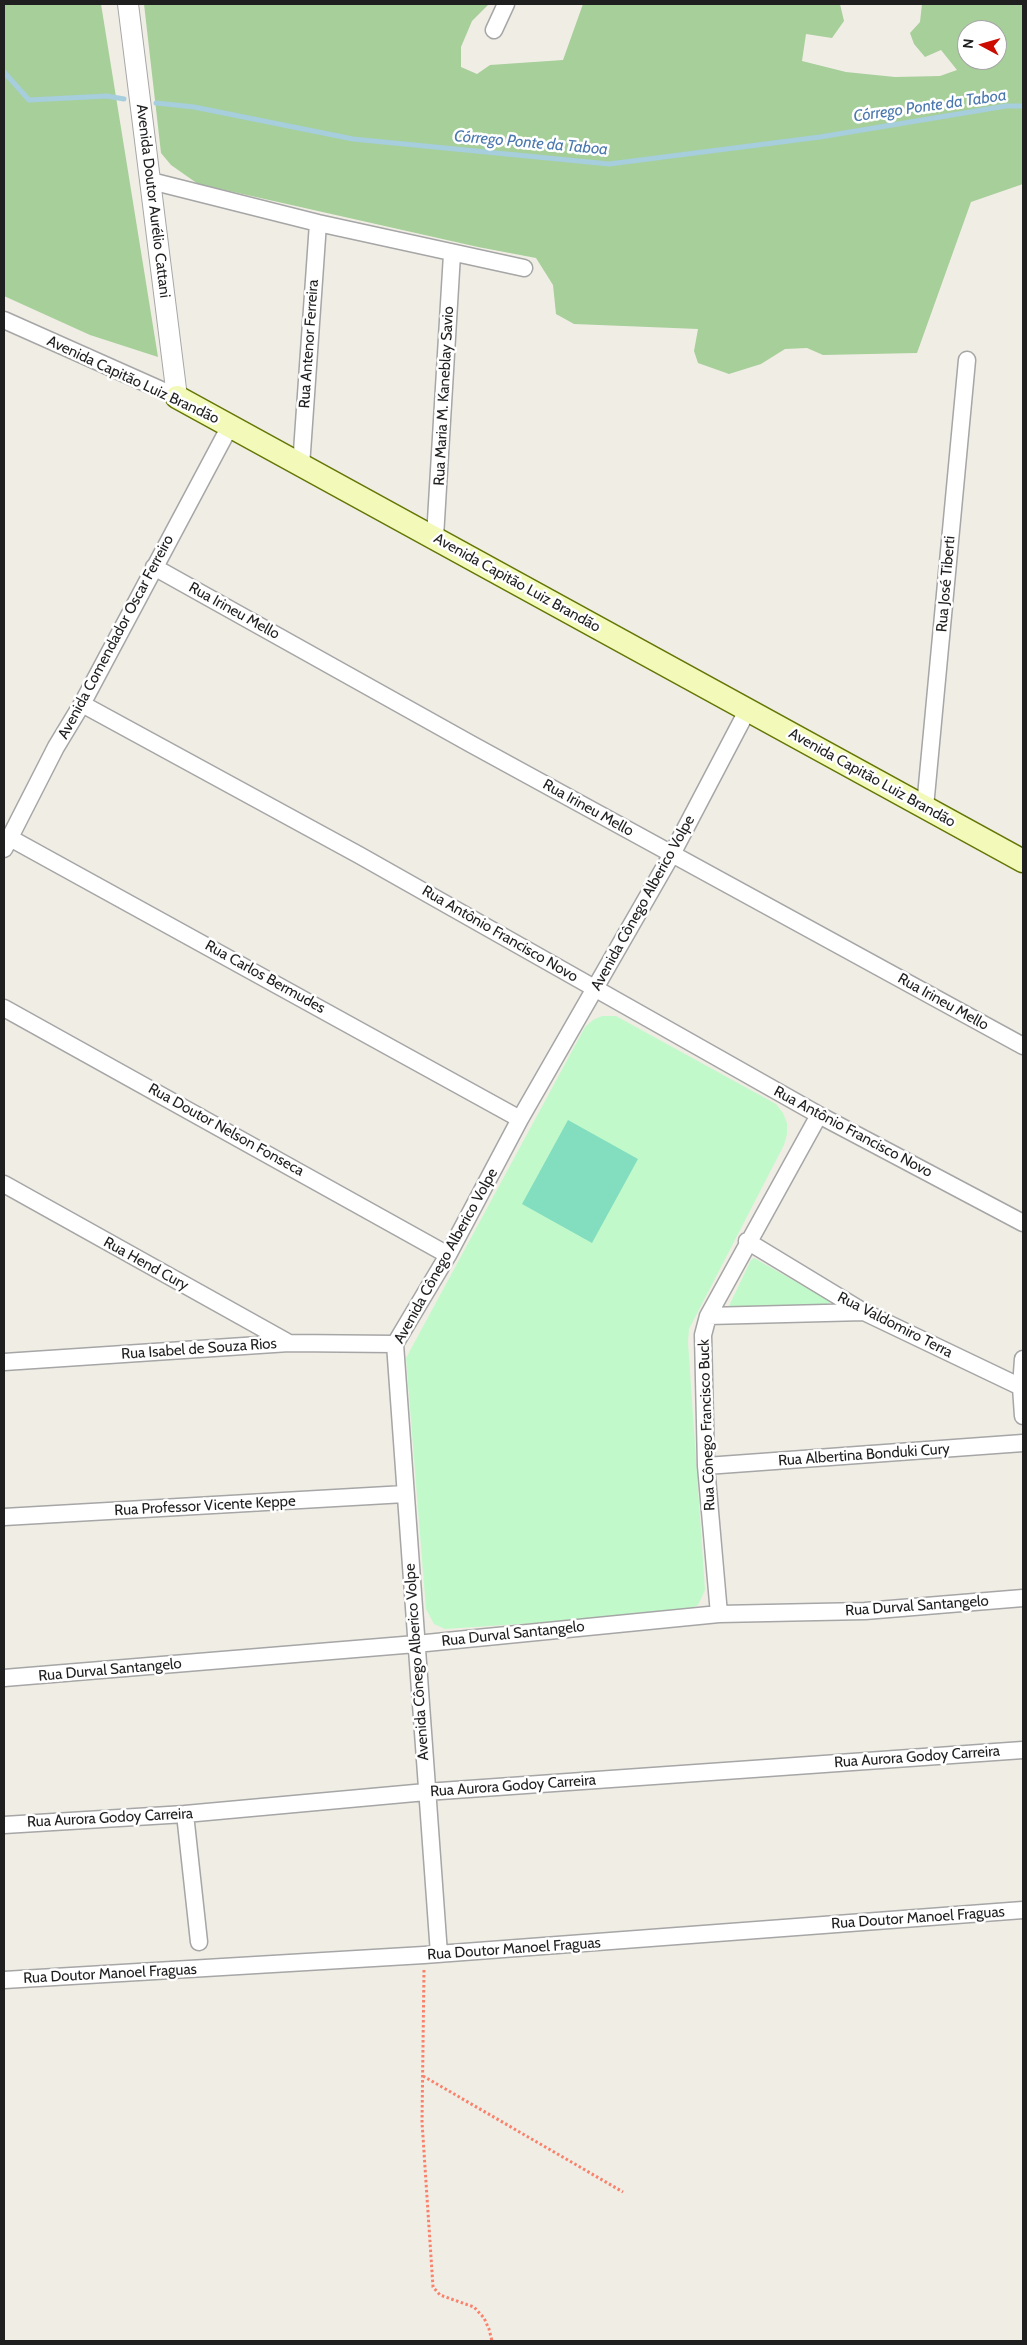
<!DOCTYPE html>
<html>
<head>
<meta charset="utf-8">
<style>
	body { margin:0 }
	#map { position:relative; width:1027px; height:2345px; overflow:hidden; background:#f0ede5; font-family:Cabin,sans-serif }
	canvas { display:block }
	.frame { position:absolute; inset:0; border:5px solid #1f1f1f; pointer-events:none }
	.north { position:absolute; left:957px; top:20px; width:50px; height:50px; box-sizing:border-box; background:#fff; border:1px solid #a5a5a5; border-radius:50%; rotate:276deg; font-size:14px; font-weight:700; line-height:20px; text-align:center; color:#1f1f1f }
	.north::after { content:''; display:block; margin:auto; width:18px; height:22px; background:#cc0b01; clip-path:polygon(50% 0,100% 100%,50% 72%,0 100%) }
</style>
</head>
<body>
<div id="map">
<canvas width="1027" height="2345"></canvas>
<div class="frame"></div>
<div class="north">N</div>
</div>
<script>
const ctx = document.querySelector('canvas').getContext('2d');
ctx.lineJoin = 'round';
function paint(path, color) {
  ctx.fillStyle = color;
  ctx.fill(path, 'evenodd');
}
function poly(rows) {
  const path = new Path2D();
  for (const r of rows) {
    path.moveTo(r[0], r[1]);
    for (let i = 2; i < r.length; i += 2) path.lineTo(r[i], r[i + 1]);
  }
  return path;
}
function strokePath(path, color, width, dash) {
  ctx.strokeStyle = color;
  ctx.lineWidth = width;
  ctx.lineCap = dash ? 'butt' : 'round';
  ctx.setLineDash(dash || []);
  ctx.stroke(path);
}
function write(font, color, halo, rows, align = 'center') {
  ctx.font = font + ' Cabin,sans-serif';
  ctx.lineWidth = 5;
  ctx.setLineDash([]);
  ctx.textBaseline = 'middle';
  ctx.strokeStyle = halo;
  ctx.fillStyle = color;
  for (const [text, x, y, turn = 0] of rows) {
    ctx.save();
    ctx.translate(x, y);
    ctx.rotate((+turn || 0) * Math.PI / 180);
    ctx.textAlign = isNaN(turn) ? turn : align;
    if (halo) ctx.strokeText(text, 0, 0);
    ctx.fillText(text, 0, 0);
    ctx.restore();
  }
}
paint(poly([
	[4,4,101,4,158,357,90,335,4,296],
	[144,4,489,4,472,21,461,47,461,67,477,74,490,65,563,60,583,4,840,4,844,21,832,38,806,34,802,61,846,72,895,77,940,76,957,70,941,50,925,57,914,44,910,33,920,22,922,4,1023,4,1023,184,971,202,917,353,823,355,807,348,785,349,761,364,729,374,698,363,694,351,698,329,574,324,556,314,553,285,536,258,478,247,198,184,171,165,161,153],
	[967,30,997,30,997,60,967,60]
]), '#a7cf9a');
paint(poly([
	[602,1016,616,1016,776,1104,783,1113,787,1123,787,1134,784,1145,689,1329,688,1342,705,1590,698,1605,683,1613,445,1629,434,1624,426,1609,406,1358,585,1027,593,1020],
	[754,1258,830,1301,830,1305,728,1308,751,1260]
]), '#c2f9ca');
paint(poly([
	[568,1120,638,1159,592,1243,522,1204]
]), '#83dec0');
strokePath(poly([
	[4,72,29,100,107,96,124,99],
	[156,103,194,107,353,139,609,164,820,137,1006,106,1023,106]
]), '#a6cedd', 5);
const minor = poly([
	[494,30,506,4],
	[151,181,318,223,524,268],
	[4,320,177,397],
	[301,466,318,223],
	[435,537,452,254],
	[154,567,471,744,1023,1046],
	[82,704,359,855,819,1115,1023,1223],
	[925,807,967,360],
	[10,838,520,1119],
	[4,849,56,747,82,704,230,426],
	[4,1008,448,1255],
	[4,1184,289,1343],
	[747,1241,864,1312,1021,1387],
	[708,1316,864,1312],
	[1023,1359,1021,1387,1023,1416],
	[4,1362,289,1343,395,1344],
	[706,1466,1023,1443],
	[4,1517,405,1494],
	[719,1614,706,1466,703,1335,708,1316,819,1115],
	[4,1678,416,1644,719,1614,865,1611,1023,1598],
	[185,1814,199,1942],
	[4,1825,185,1814,426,1792,1023,1750],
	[439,1954,395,1344,448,1255,520,1119,672,854,747,711],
	[4,1980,424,1955,1023,1910]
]);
const tertiary = poly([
	[128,4,177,397]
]);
const secondary = poly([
	[177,397,1023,861]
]);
strokePath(minor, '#a6a6a6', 19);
strokePath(tertiary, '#a6a6a6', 22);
strokePath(secondary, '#647605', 25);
strokePath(poly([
	[424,1970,422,2122,433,2287,440,2295,474,2307,484,2318,489,2329,492,2341],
	[423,2076,623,2192]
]), '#f9826d', 3, [2.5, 2.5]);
strokePath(minor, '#fff', 16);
strokePath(tertiary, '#fff', 20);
strokePath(secondary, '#f3f9b9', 22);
write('15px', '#1f1f1f', '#fff', [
	["Avenida Doutor Aurélio Cattani",153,201,83],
	["Rua Antenor Ferreira",309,344,-86],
	["Avenida Capitão Luiz Brandão",133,380,25],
	["Rua Maria M. Kaneblay Savio",444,396,-87],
	["Avenida Capitão Luiz Brandão",517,583,29],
	["Rua José Tiberti",946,584,-85],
	["Rua Irineu Mello",234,611,29],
	["Avenida Comendador Oscar Ferreiro",116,637,-62],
	["Avenida Capitão Luiz Brandão",872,778,29],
	["Rua Irineu Mello",588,808,29],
	["Avenida Cônego Alberico Volpe",643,903,-61],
	["Rua Antônio Francisco Novo",500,934,30],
	["Rua Carlos Bermudes",265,977,29],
	["Rua Irineu Mello",943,1002,29],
	["Rua Doutor Nelson Fonseca",226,1130,29],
	["Rua Antônio Francisco Novo",853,1132,28],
	["Avenida Cônego Alberico Volpe",446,1256,-61],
	["Rua Hend Cury",146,1264,29],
	["Rua Valdomiro Terra",895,1325,27],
	["Rua Isabel de Souza Rios",199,1349,-4],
	["Rua Cônego Francisco Buck",707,1425,-92],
	["Rua Albertina Bonduki Cury",864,1455,-4],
	["Rua Professor Vicente Keppe",205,1506,-3],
	["Rua Durval Santangelo",917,1606,-4],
	["Rua Durval Santangelo",513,1634,-6],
	["Avenida Cônego Alberico Volpe",417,1662,-94],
	["Rua Durval Santangelo",110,1670,-5],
	["Rua Aurora Godoy Carreira",917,1757,-4],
	["Rua Aurora Godoy Carreira",513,1786,-4],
	["Rua Aurora Godoy Carreira",110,1818,-3],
	["Rua Doutor Manoel Fraguas",918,1918,-4],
	["Rua Doutor Manoel Fraguas",514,1949,-4],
	["Rua Doutor Manoel Fraguas",110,1974,-3]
]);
write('italic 16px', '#4b78ae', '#fff', [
	["Córrego Ponte da Taboa",930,106,-8],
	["Córrego Ponte da Taboa",531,143,5]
]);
</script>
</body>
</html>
